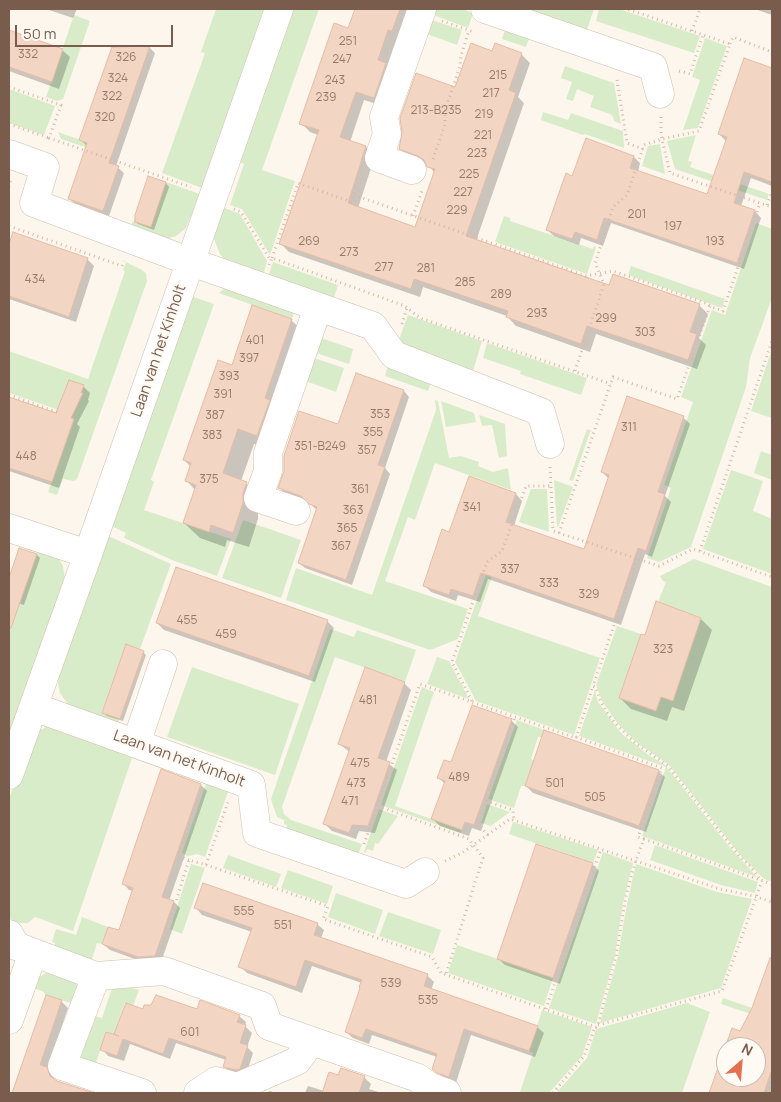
<!DOCTYPE html>
<html>
<head>
<meta charset="utf-8">
<style>
	body { margin:0 }
	#map { position:relative; width:781px; height:1102px; overflow:hidden; background:#fdf6ec; font-family:Manrope,sans-serif }
	canvas { display:block }
	.frame { position:absolute; inset:0; border:10px solid #7a5c4d; pointer-events:none }
	.north { position:absolute; left:716px; top:1037px; width:50px; height:50px; box-sizing:border-box; background:#fffaf3; border:1px solid #cabbb1; border-radius:50%; rotate:27deg; font-size:14px; font-weight:700; line-height:20px; text-align:center; color:#7a5c4d }
	.north::after { content:''; display:block; margin:auto; width:18px; height:22px; background:#e76f51; clip-path:polygon(50% 0,100% 100%,50% 72%,0 100%) }
	.scale { position:absolute; left:15px; top:25px; width:158px; height:22px; box-sizing:border-box; border:2px solid #7a5c4d; border-top:0; padding-left:6px; font-size:15px; line-height:18px; white-space:nowrap; color:#7a5c4d; -webkit-text-stroke:4px #fffaf3; paint-order:stroke }
</style>
</head>
<body>
<div id="map">
<canvas width="781" height="1102"></canvas>
<div class="frame"></div>
<div class="north">N</div>
<div class="scale">50 m</div>
</div>
<script>
const ctx = document.querySelector('canvas').getContext('2d');
ctx.lineJoin = 'round';
function paint(path, color) {
  ctx.fillStyle = color;
  ctx.fill(path, 'evenodd');
}
function poly(rows) {
  const path = new Path2D();
  for (const r of rows) {
    path.moveTo(r[0], r[1]);
    for (let i = 2; i < r.length; i += 2) path.lineTo(r[i], r[i + 1]);
  }
  return path;
}
function strokePath(path, color, width, dash) {
  ctx.strokeStyle = color;
  ctx.lineWidth = width;
  ctx.lineCap = dash ? 'butt' : 'round';
  ctx.setLineDash(dash || []);
  ctx.stroke(path);
}
function write(font, color, halo, rows, align = 'center') {
  ctx.font = font + ' Manrope,sans-serif';
  ctx.lineWidth = 4;
  ctx.setLineDash([]);
  ctx.textBaseline = 'middle';
  ctx.strokeStyle = halo;
  ctx.fillStyle = color;
  for (const [text, x, y, turn = 0] of rows) {
    ctx.save();
    ctx.translate(x, y);
    ctx.rotate((+turn || 0) * Math.PI / 180);
    ctx.textAlign = isNaN(turn) ? turn : align;
    if (halo) ctx.strokeText(text, 0, 0);
    ctx.fillText(text, 0, 0);
    ctx.restore();
  }
}
paint(poly([
	[216,9,265,9,202,188,162,173,205,53,201,52],
	[291,9,319,9,262,170,295,181,270,255,242,209,230,205,244,164,238,161],
	[429,9,462,9,473,13,468,28,428,13],
	[518,9,594,9,586,32],
	[599,9,619,9,700,36,694,53,596,21],
	[74,15,90,21,63,99,57,101,46,97],
	[426,18,462,30,457,45,421,32],
	[507,24,531,33,526,47,502,39],
	[705,38,727,46,698,128,683,130,700,80,692,77],
	[565,66,614,83,621,124,614,121,613,117,610,114,590,107,594,96,577,89,573,101,566,99,572,82,561,78],
	[9,89,55,106,44,135,9,123],
	[543,112,568,120,571,113,623,131,624,148,585,134,583,135,541,120],
	[58,132,112,151,112,156,61,139],
	[696,135,688,161,692,162,690,167,769,194,767,200,675,169,667,141],
	[660,144,665,174,642,166,648,146],
	[166,182,200,194,186,228,176,236,167,239,131,227,133,221,151,227],
	[222,207,240,214,267,261,263,276,224,259,220,254,214,239,214,231],
	[504,216,510,218,510,221,593,249,594,246,596,247,587,274,495,242],
	[756,223,772,229,772,298,750,358,746,387,691,547,659,562,647,558,671,488,664,485,693,402,681,397,712,310,725,315],
	[126,262,142,270,146,273,147,281,77,479,74,481,63,479,57,495,48,492,74,420,61,415,62,411,9,393,9,351,88,379,125,271,123,270],
	[273,262,338,285,333,300,268,277],
	[631,266,725,299,722,308,628,275],
	[226,287,294,312,292,319,219,293],
	[191,296,214,304,151,480,154,482,144,510,231,539,217,576,172,560,124,538,126,533,111,526],
	[408,315,482,341,473,371,397,345],
	[315,336,353,349,349,364,310,351],
	[487,343,587,378,581,395,520,374,521,371,483,358],
	[772,349,772,418,751,411],
	[308,356,344,368,336,392,300,379],
	[389,362,433,376,428,391,385,376],
	[435,400,438,401,449,458,461,456,479,462,478,466,493,472,508,468,511,490,435,463,415,520,408,517,385,581,468,609,458,639,430,650,286,600,296,568,372,595,436,410],
	[441,401,474,413,476,422,446,427],
	[479,415,505,424,507,456,499,458,492,425,482,426],
	[587,429,592,431,590,432,573,481,569,480],
	[761,451,772,455,772,480,754,473],
	[731,470,763,481,753,511,772,519,772,574,703,549],
	[554,480,573,487,558,527,557,527],
	[531,489,547,489,549,532,519,522],
	[243,520,301,540,281,598,222,578],
	[108,536,171,564,140,649,126,645,102,712,119,719,117,726,70,707,60,693,58,684,59,676],
	[21,544,58,557,63,566,65,579,9,746,9,610,12,600,20,603,37,553,20,547],
	[694,559,772,587,772,880,770,881,764,879,741,856,669,765,636,742,618,724,602,701,596,685,617,626,641,634,619,698,656,711,661,697,673,700,701,618,658,602,666,582,663,581,660,576],
	[490,563,496,565,478,616,600,658,574,735,476,701,455,662],
	[330,629,354,637,357,630,416,650,405,682,335,657,282,807,284,814,291,820,362,844,358,855,286,829,287,825,284,824,284,820,277,817,271,799],
	[437,657,449,661,469,699,427,684],
	[192,667,299,704,275,775,167,737],
	[422,687,434,692,395,806,462,830,461,833,381,805],
	[595,690,598,702,621,733,647,754,666,766,728,845,757,877,642,836,666,767,579,736],
	[517,720,544,730,542,737,538,737,531,759,534,761,525,786,521,786,514,808,488,799],
	[50,725,205,774,202,783,132,758,73,931,35,917,28,923,20,923,13,921,9,917,9,799,29,740,38,731],
	[207,781,229,789,205,857,197,854,188,856,182,853],
	[487,804,510,812,491,826,481,823],
	[379,809,398,816,378,844,375,843,373,851,367,849,366,853,364,852],
	[513,822,598,850,593,863,509,834],
	[655,845,758,882,755,893,721,885,650,860],
	[603,852,633,863,623,903,615,955,596,1024,549,1008],
	[228,855,281,874,276,887,223,868],
	[191,864,205,868,182,934,170,929],
	[636,864,717,892,752,899,721,988,600,1023,618,956,627,904],
	[288,870,333,886,327,904,281,888],
	[336,893,383,910,375,934,328,917],
	[388,912,441,930,433,954,379,936],
	[82,917,108,927,102,944,97,943,90,965,54,946,55,943,52,942,56,929,76,935],
	[457,945,553,978,544,1006,448,973],
	[48,972,75,980,79,993,76,1005,44,994,44,992,31,987,39,977],
	[114,982,139,990,133,1006,125,1003,114,1035,106,1032,94,1069,77,1063,90,1015,102,1018],
	[723,998,772,1015,772,1021,721,1004],
	[687,1003,710,1012,682,1093,556,1093,587,1058,596,1029],
	[542,1010,592,1027,582,1056,549,1093,524,1093,520,1092,533,1053,529,1051]
]), '#d8ecc9');
paint(poly([
	[46,9,77,9,73,18],
	[356,9,412,9,383,106,364,100,350,142,366,147,375,156,358,208,416,228,435,173,427,164,409,157,400,148,456,88,493,53,521,54,530,63,518,97,524,103,476,241,609,287,699,305,708,314,699,338,706,345,697,369,596,334,590,352,516,326,507,316,423,287,420,297,289,252,280,243,318,135,310,132,301,123,349,29],
	[755,9,772,9,772,15],
	[9,31,62,50,70,57,59,89,9,71],
	[149,47,155,53,116,166,124,173,109,216,75,204,69,198,87,146,81,140],
	[745,60,772,69,772,186,751,178,741,206,755,211,761,218,744,269,611,223,603,246,581,238,579,245,554,236,547,230,573,177,634,157,640,163,638,172,708,196,727,142,719,134],
	[149,178,166,183,169,187,154,230,138,224,134,221],
	[14,234,87,259,94,266,76,322,9,299,9,247],
	[291,320,307,335,273,451,254,444,241,481,246,483,262,499,258,509,258,519,249,547,227,540,225,547,200,538,184,523,195,490,187,481,191,467,184,460,232,366],
	[83,386,90,393,88,400,89,401,77,424,80,427,59,488,9,471,9,398,57,414],
	[404,391,409,397,385,468,390,474,352,585,305,568,299,563,317,510,308,502,285,494,280,488,339,426],
	[683,417,690,424,665,496,671,502,652,557,645,554,621,625,488,579,480,602,458,595,456,601,431,592,424,585,450,533,516,494,522,501,514,526,584,551,609,479,602,472],
	[20,549,37,555,40,558,24,605,9,600,9,582],
	[701,619,712,630,684,711,672,707,667,721,631,709,620,698,646,637],
	[327,621,334,628,315,682,164,630,157,623],
	[143,652,146,655,123,721,107,716,103,712],
	[404,683,411,690,386,762,397,770,375,833,359,831,356,839,332,831,325,824,350,752,339,744],
	[511,720,518,727,481,831,472,828,469,836,440,826,433,819,445,784,439,778,452,763],
	[658,771,665,777,646,832,533,793,526,786],
	[201,785,207,791,169,901,174,902,180,908,161,962,146,963,110,950,103,944,119,932,134,891,129,890,123,883],
	[592,864,599,871,560,984,505,965,498,958],
	[196,908,317,924,324,930,321,938,427,975,434,982,431,990,537,1027,544,1033,535,1057,471,1035,456,1083,446,1079,433,1069,437,1057,372,1035,369,1044,353,1038,346,1032,362,983,312,966,302,993,247,973,240,966,252,932,202,915],
	[772,954,772,1093,711,1093,726,1050,726,1077,756,1077,756,1047,727,1047,741,1033,753,1008],
	[61,1001,68,1008,47,1069,53,1075,55,1081,90,1093,17,1093,14,1091],
	[144,1011,197,1011,239,1016,246,1022,245,1026,252,1033,247,1047,253,1053,246,1075,231,1073,224,1066,226,1060,176,1043,170,1059,130,1044,124,1061,108,1056,102,1049,120,1038,116,1034],
	[339,1077,364,1077,371,1084,369,1089,382,1093,305,1093,308,1086,324,1091],
	[270,1091,276,1093,265,1093]
]), '#0003');
const building = poly([
	[355,9,400,9,392,31,388,30,378,60,386,63,374,98,356,92,340,137,366,146,348,203,415,227,435,169,427,167,424,160,418,156,399,149,402,132,400,118,416,73,455,87,471,43,492,51,495,43,522,53,509,90,516,93,466,236,609,285,613,274,700,304,690,332,697,334,688,360,587,326,581,344,506,317,508,311,414,279,411,289,279,244,319,130,299,124,334,23,348,28,355,9],
	[9,30,63,49,52,82,9,67,9,30],
	[150,46,109,163,119,166,103,211,68,199,87,143,79,140,112,47,150,46],
	[744,58,772,68,772,182,744,172,734,203,755,210,737,263,604,218,597,240,575,232,572,239,546,230,566,173,572,176,586,138,634,156,630,168,707,194,727,137,718,134,744,58],
	[148,176,166,182,151,227,135,222,135,215,148,176],
	[13,232,88,258,69,317,9,296,9,244,13,232],
	[252,305,292,319,265,398,270,400,257,436,238,429,223,473,247,482,243,493,243,503,233,533,211,525,209,532,183,523,196,485,185,481,191,463,183,460,218,360,232,365,252,305],
	[356,373,404,390,378,465,385,467,346,580,298,563,317,507,309,504,301,496,278,488,284,471,284,456,299,411,338,424,356,373],
	[69,380,84,385,81,393,83,393,71,418,74,419,52,482,9,468,9,397,56,413,69,380],
	[627,396,684,416,658,492,665,494,646,551,638,548,614,619,481,573,473,596,451,589,449,595,423,586,442,529,449,532,469,476,516,493,506,522,584,549,609,475,601,472,627,396],
	[19,548,37,554,11,628,9,628,9,578,19,548],
	[176,567,328,620,309,676,156,623,176,567],
	[656,601,701,618,673,701,661,697,656,711,619,698,641,634,645,635,656,601],
	[126,644,144,651,120,719,102,713,126,644],
	[365,667,405,682,378,758,390,762,368,826,352,825,349,833,323,824,350,748,338,744,365,667],
	[472,705,512,719,474,825,465,822,462,830,431,819,445,781,437,778,444,760,451,762,472,705],
	[544,730,659,770,639,826,525,786,544,730],
	[161,769,201,784,162,897,174,901,155,956,138,957,102,944,108,927,119,930,133,888,122,884,161,769],
	[536,844,593,863,553,978,497,959,536,844],
	[203,883,318,923,314,935,428,974,424,986,538,1026,529,1051,464,1029,449,1077,437,1073,432,1069,437,1054,366,1029,362,1038,345,1032,360,988,359,987,362,980,305,960,296,987,238,967,252,928,194,908,203,883],
	[770,958,772,959,772,1069,764,1093,709,1093,732,1028,740,1031,752,1008,770,958],
	[726,1047,756,1047,756,1077,726,1077,726,1047],
	[46,995,62,1000,40,1065,47,1067,50,1076,57,1081,94,1093,12,1093,46,995],
	[156,995,197,1009,200,1000,240,1015,237,1022,246,1025,240,1043,248,1045,240,1069,236,1070,223,1067,226,1057,169,1038,163,1054,123,1039,117,1056,100,1050,106,1032,119,1036,114,1034,126,1003,143,1009,144,1005,151,1005,156,995],
	[341,1068,365,1076,359,1093,322,1093,329,1072,338,1075,341,1068]
]);
paint(building, '#f3d5c3');
strokePath(building, '#e6bba3', 1);
const minor = poly([
	[485,9,653,67,660,94],
	[9,154,45,167,34,203,191,262,373,326,394,355,541,412,550,444],
	[412,170,379,158,387,134,384,117,422,9],
	[296,511,258,498,268,471,268,453,318,307],
	[9,528,88,554],
	[34,707,251,785,257,833,406,884,425,872],
	[136,744,163,664],
	[9,775,88,554,279,9],
	[9,934,16,946,96,976,164,971,262,1006,269,1026,418,1078,430,1087,447,1093],
	[96,976,62,1066,142,1093],
	[9,1020,33,953],
	[198,1093,216,1081,237,1087,297,1061,311,1042]
]);
strokePath(minor, '#d1beb0', 29);
strokePath(poly([
	[442,21,474,32],
	[692,31,700,9],
	[730,44,733,37,772,52],
	[679,71,690,74,703,35],
	[617,80,627,143,643,149],
	[9,87,61,105,49,138,191,187],
	[661,117,661,135,670,173,772,207],
	[9,124,49,138],
	[433,159,445,124,445,111,460,66,461,56,469,30],
	[9,187,11,179],
	[354,195,586,276,613,271,708,304,710,306],
	[767,205,772,191],
	[234,209,241,212,271,261],
	[413,216,422,191],
	[9,226,122,266,124,261],
	[272,258,298,183,351,202,361,173],
	[269,265,272,258,405,306,420,318,611,384],
	[402,324,407,308],
	[575,371,604,284,595,263,613,207,627,195,644,145,662,139,699,131,730,44,627,9],
	[9,395,60,413],
	[550,467,553,531,659,566,693,549,772,577],
	[559,533,613,377,677,399,710,306,723,311,760,203],
	[700,551,772,341],
	[637,559,593,686,596,688,600,700,606,711,615,723,634,742,668,766,740,857,750,866,761,880],
	[472,701,452,662,487,562,502,551,526,486,550,486],
	[576,737,662,768,638,837,644,839],
	[486,801,513,810,514,820],
	[378,806,469,839,483,858,446,974],
	[488,835,478,824,515,717],
	[364,844,420,684,576,738,593,686],
	[189,860,178,856,200,792],
	[445,861,462,853,510,819,720,889,754,896,772,902],
	[206,865,328,906,323,919,432,957,441,973,596,1027,598,1025,616,956,626,896,635,863,644,839,772,884],
	[163,948,163,943,189,860,206,865,228,802],
	[546,1009,601,849],
	[598,1025,722,991,762,881],
	[553,1093,584,1056,595,1027],
	[768,1093,772,1080]
]), '#d9b8a5', 3, [1, 4]);
strokePath(minor, '#fff', 28);
write('12px', '#987a6a', null, [
	["251",348,42],
	["332",28,55],
	["326",126,58],
	["247",342,60],
	["215",498,76],
	["324",118,79],
	["243",335,81],
	["217",491,94],
	["322",112,97],
	["239",326,98],
	["213-B235",436,111],
	["219",484,115],
	["320",105,118],
	["221",483,136],
	["223",477,154],
	["225",469,175],
	["227",463,193],
	["229",457,211],
	["201",637,215],
	["197",673,227],
	["269",309,242],
	["193",715,242],
	["273",349,253],
	["277",384,268],
	["281",426,269],
	["434",35,280],
	["285",465,283],
	["289",501,295],
	["293",537,314],
	["299",606,319],
	["303",645,333],
	["401",255,341],
	["397",249,359],
	["393",229,377],
	["391",223,395],
	["353",380,415],
	["387",215,416],
	["311",629,428],
	["355",373,433],
	["383",212,436],
	["351-B249",320,447],
	["357",367,451],
	["448",26,457],
	["375",209,480],
	["361",360,490],
	["341",472,508],
	["363",353,511],
	["365",347,529],
	["367",341,547],
	["337",510,570],
	["333",549,584],
	["329",589,595],
	["455",187,621],
	["459",226,635],
	["323",663,650],
	["481",368,701],
	["475",360,764],
	["489",459,778],
	["473",356,784],
	["501",555,784],
	["505",595,798],
	["471",350,802],
	["555",244,912],
	["551",283,926],
	["539",391,984],
	["535",428,1001],
	["601",190,1033]
]);
write('15px', '#7a5c4d', '#fffaf3', [
	["Laan van het Kinholt",159,351,-71],
	["Laan van het Kinholt",179,759,20]
]);
</script>
</body>
</html>
